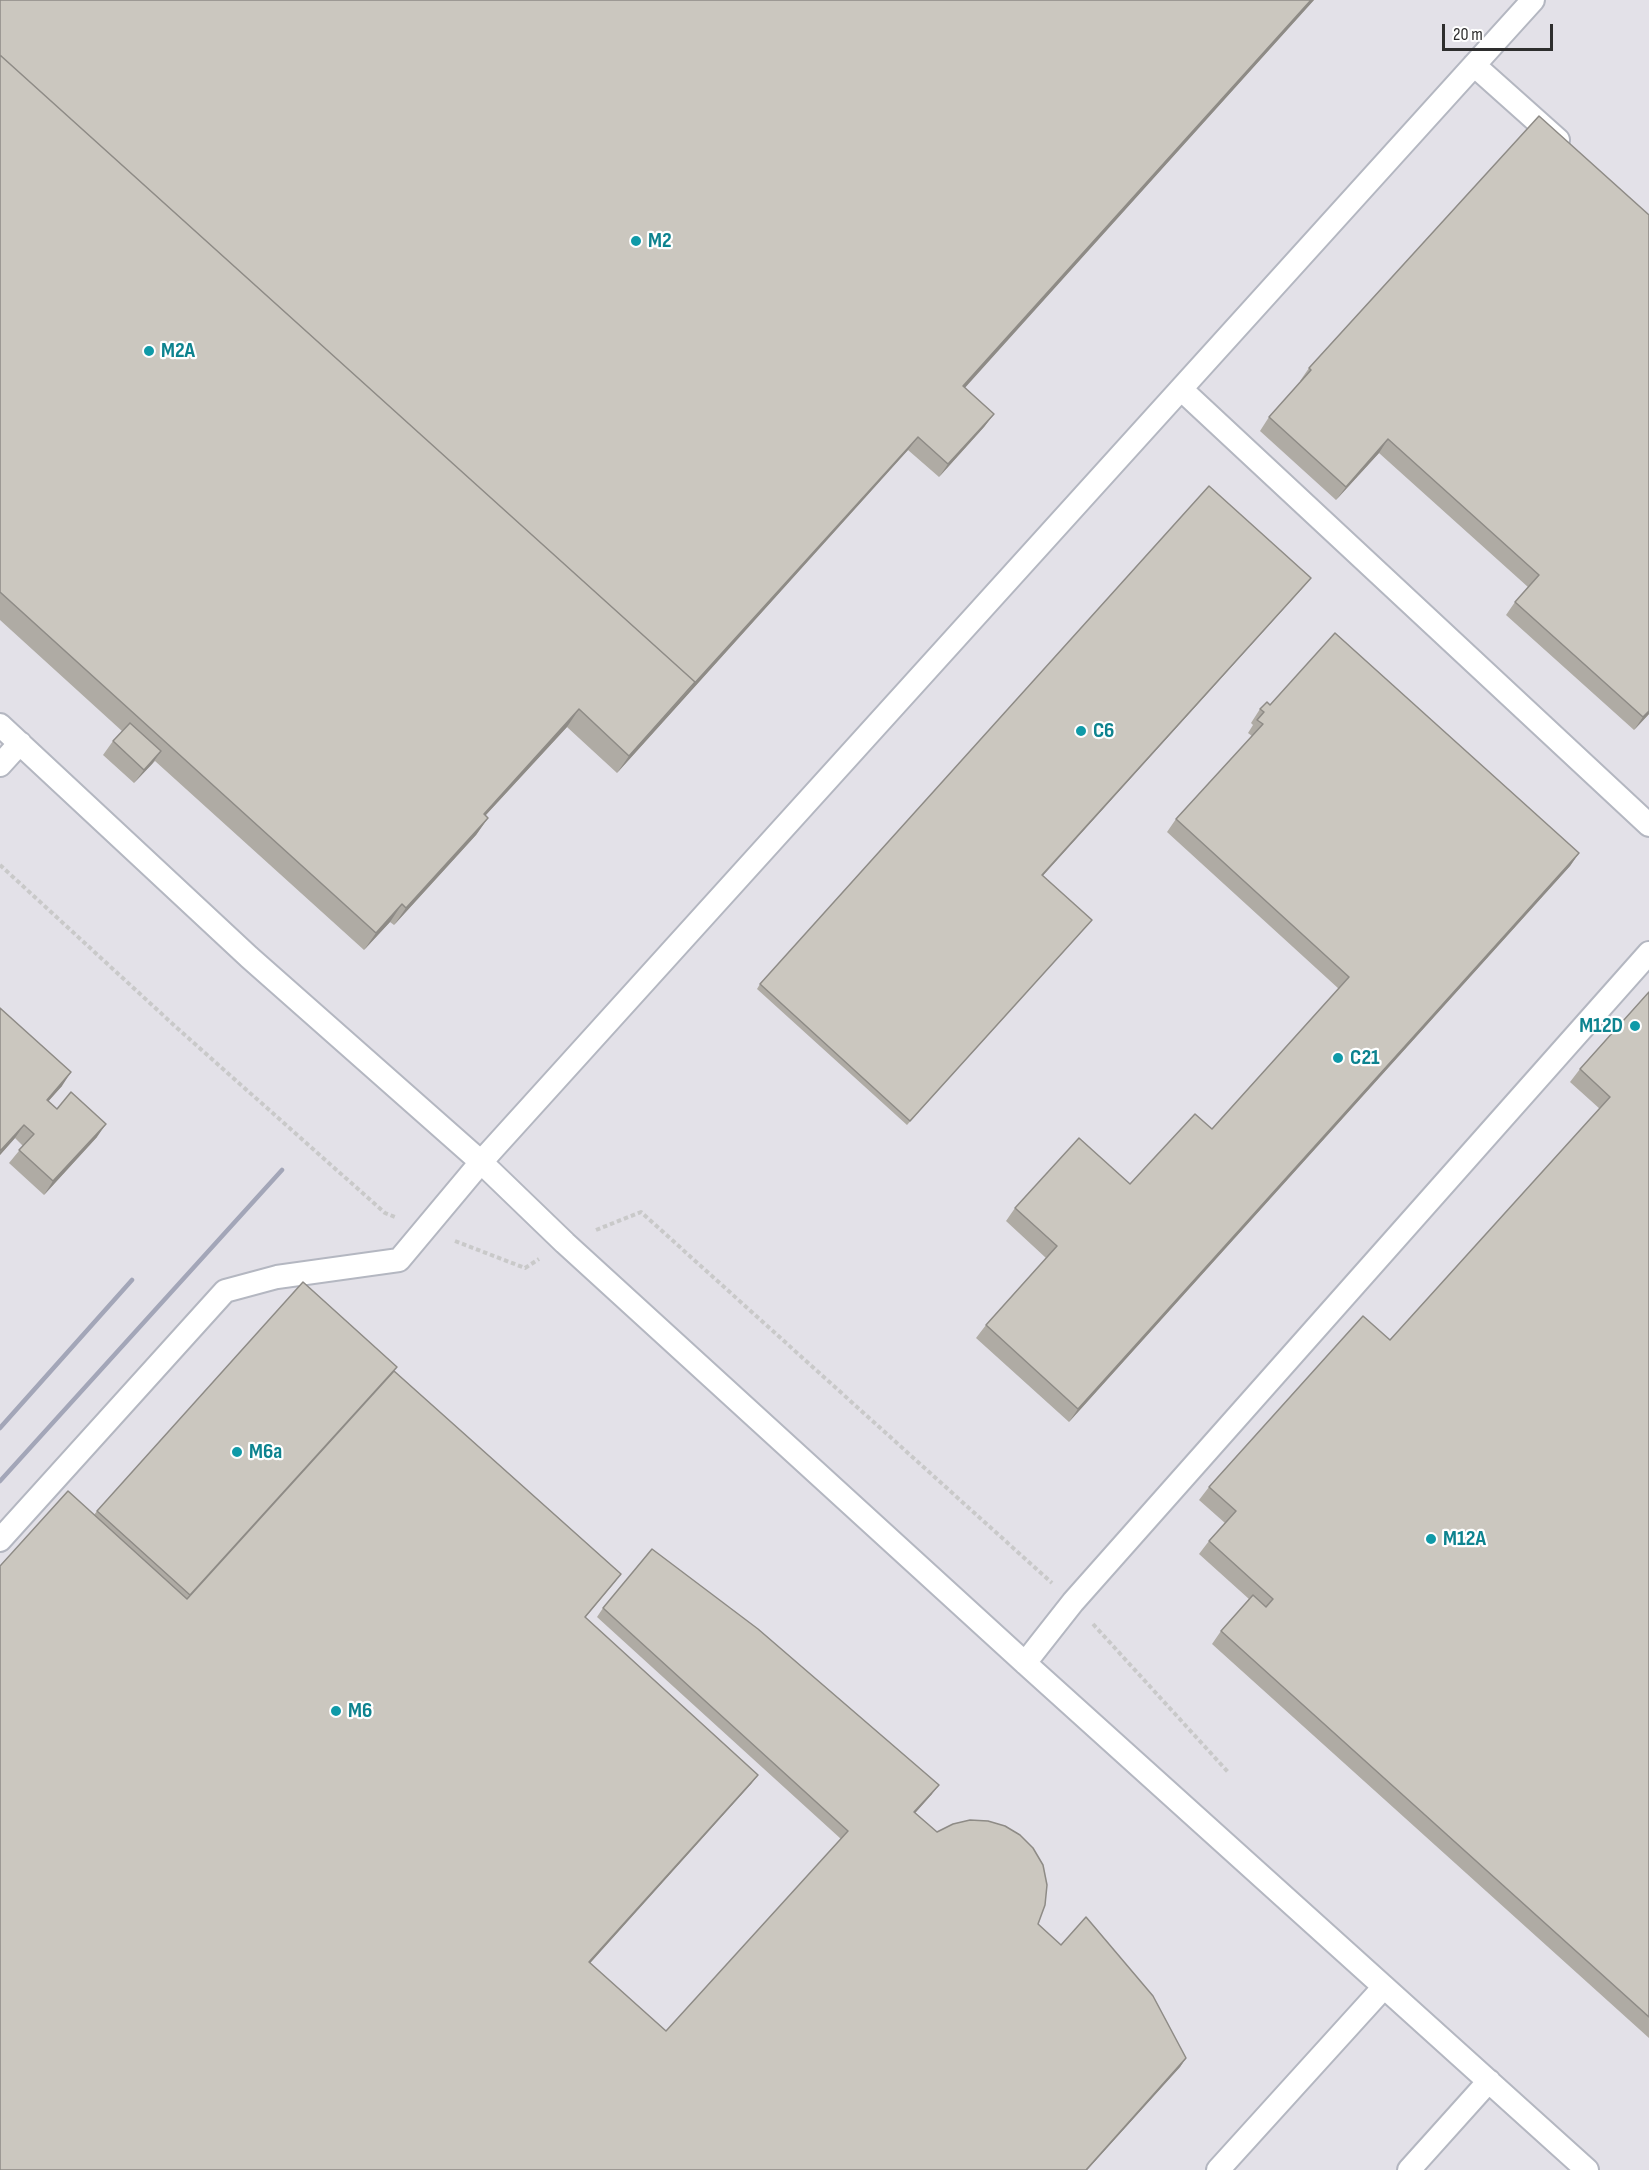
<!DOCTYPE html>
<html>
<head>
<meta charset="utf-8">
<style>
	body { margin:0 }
	#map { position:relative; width:1649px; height:2170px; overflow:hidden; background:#efe9e1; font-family:"Sofia Sans Condensed",sans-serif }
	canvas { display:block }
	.scale { position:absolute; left:1442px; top:24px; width:111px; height:27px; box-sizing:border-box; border:3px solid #2e2e2e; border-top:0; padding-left:8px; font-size:18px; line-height:21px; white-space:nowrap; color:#2e2e2e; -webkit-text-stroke:4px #fff; paint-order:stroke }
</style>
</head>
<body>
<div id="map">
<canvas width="1649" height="2170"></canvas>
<div class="scale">20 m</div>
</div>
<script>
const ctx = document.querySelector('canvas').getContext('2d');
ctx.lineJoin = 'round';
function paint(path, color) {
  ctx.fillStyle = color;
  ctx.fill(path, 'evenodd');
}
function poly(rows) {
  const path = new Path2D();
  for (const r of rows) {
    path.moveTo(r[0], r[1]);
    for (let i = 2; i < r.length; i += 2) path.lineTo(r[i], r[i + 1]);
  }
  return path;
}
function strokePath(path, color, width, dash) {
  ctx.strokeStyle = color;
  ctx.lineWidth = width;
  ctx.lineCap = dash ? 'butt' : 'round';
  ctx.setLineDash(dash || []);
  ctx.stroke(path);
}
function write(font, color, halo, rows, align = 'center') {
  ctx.font = font + ' "Sofia Sans Condensed",sans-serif';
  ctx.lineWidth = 4.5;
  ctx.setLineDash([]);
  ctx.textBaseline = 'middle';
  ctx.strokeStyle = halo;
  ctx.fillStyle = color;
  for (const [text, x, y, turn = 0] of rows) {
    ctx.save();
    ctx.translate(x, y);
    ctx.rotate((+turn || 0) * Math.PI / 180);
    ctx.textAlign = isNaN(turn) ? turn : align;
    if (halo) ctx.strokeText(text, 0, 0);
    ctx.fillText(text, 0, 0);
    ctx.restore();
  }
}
paint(poly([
	[0,0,1649,0,1649,2170,0,2170]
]), '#e3e1e8');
const service = poly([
	[1474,65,1558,140],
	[1182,390,1649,825],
	[0,725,249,957,481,1162,565,1243,1025,1663,1587,2170],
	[0,765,20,743],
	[0,1540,225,1291,277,1277,399,1260,481,1162,1533,0],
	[1025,1663,1073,1602,1649,953],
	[1218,2170,1384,1987],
	[1409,2170,1489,2081]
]);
strokePath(service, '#b4b7c1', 26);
strokePath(poly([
	[0,865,177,1028,385,1213,395,1217],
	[596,1230,641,1212,1052,1583],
	[455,1241,525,1268,539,1259],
	[1093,1624,1228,1772]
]), '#c9c9c9', 4, [4.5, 3]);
strokePath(service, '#fff', 22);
strokePath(poly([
	[0,1428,132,1280],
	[0,1481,282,1170]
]), '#a3a6b8', 4.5);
paint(poly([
	[0,0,1314,0,964,388,994,414,984,427,939,477,908,450,617,773,567,727,485,816,488,818,476,835,394,925,390,922,364,950,155,761,134,783,103,755,113,741,122,731,0,620],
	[1539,116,1649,714,1634,730,1506,615,1515,602,1528,587,1379,453,1336,500,1260,431,1269,417,1301,382,1300,381,1309,368],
	[1307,583,1042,876,1092,920,907,1125,757,989,760,984],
	[1270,705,1579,853,1570,866,1069,1422,976,1338,986,1325,1046,1258,1006,1221,1015,1208,1130,1184,1212,1129,1339,989,1167,832,1176,819,1252,736,1248,733,1253,725,1251,723,1260,709],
	[1649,992,1649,2038,1212,1644,1221,1631,1249,1599,1199,1554,1209,1541,1225,1523,1199,1500,1209,1487,1390,1340,1600,1109,1570,1082,1580,1069],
	[0,1008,62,1086,48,1101,57,1109,97,1137,44,1195,9,1163,23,1146,15,1138,0,1155],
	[394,1371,621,1574,614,1583,585,1617,758,1775,751,1784,590,1963,666,2031,841,1839,597,1617,603,1608,932,1794,915,1813,1186,2058,1180,2067,1087,2170,0,2170,94,1515,97,1511]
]), '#afaba4');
paint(poly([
	[1311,0,1314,0,954,400,963,386],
	[994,414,984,427,939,477,948,464],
	[918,437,908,450,617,773,629,756],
	[1388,439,1379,453,1336,500,1346,487],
	[1311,578,1307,583,1039,880,1042,875],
	[579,709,567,727,471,831,484,814],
	[1649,711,1649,714,1634,730,1643,717],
	[161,751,152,764,134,783,144,770],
	[488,818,476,835,394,925,406,908],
	[1579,853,1570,866,1069,1422,1078,1409],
	[402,904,390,922,364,950,376,933],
	[71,1072,62,1086,38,1113,47,1100],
	[106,1124,97,1137,44,1195,53,1181],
	[24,1125,15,1138,0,1155,0,1152],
	[621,1574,614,1583,578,1626,585,1617],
	[758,1775,751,1784,583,1971,589,1962],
	[939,1785,932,1794,908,1821,914,1812],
	[1186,2058,1180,2067,1087,2170,1086,2170]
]), '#8e8b86');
const building = poly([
	[0,0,1311,0,963,386,994,414,948,464,918,437,692,686,695,682,0,55,0,0],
	[0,55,695,682,629,756,579,709,484,814,488,818,406,908,402,904,376,933,0,592,0,55],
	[1539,116,1649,215,1649,711,1643,717,1515,602,1539,575,1388,439,1346,487,1269,417,1311,370,1309,368,1539,116],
	[1209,486,1311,578,1042,875,1092,920,910,1121,760,984,1209,486],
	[1335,633,1579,853,1078,1409,986,1325,1057,1246,1015,1208,1079,1138,1130,1184,1195,1114,1212,1129,1349,977,1176,819,1263,724,1257,720,1264,712,1260,709,1267,702,1270,705,1335,633],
	[130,723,161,751,144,770,113,741,130,723],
	[1649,992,1649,2017,1221,1631,1253,1595,1266,1607,1273,1599,1209,1541,1236,1511,1209,1487,1363,1316,1390,1340,1610,1097,1580,1069,1649,992],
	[0,1008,71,1072,47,1100,57,1109,71,1092,106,1124,53,1181,19,1150,34,1134,24,1125,0,1151,0,1008],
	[303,1282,397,1367,190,1595,97,1511,303,1282],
	[394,1371,621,1574,585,1617,758,1775,589,1962,666,2031,848,1831,603,1608,652,1549,758,1629,939,1785,914,1812,937,1832,953,1824,970,1820,988,1821,1005,1826,1020,1835,1033,1848,1043,1865,1047,1885,1045,1905,1038,1924,1061,1945,1086,1917,1153,1996,1186,2058,1086,2170,0,2170,0,1566,68,1491,187,1599,394,1371]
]);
paint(building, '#cbc7bf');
strokePath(building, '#8e8b86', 1.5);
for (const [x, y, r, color] of [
	[636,241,6,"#0f9aa8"],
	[149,351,6,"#0f9aa8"],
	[1081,731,6,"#0f9aa8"],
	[1635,1026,6,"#0f9aa8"],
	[1338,1058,6,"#0f9aa8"],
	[237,1452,6,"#0f9aa8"],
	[1431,1539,6,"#0f9aa8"],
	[336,1711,6,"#0f9aa8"]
]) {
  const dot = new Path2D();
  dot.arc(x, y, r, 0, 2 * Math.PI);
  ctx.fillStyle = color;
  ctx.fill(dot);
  strokePath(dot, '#fff', 2);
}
write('bold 22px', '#0d838f', '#fff', [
	["M2",648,241],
	["M2A",161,351],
	["C6",1093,731],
	["M12D",1623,1026,"right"],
	["C21",1350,1058],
	["M6a",249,1452],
	["M12A",1443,1539],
	["M6",348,1711]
], 'left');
</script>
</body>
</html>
